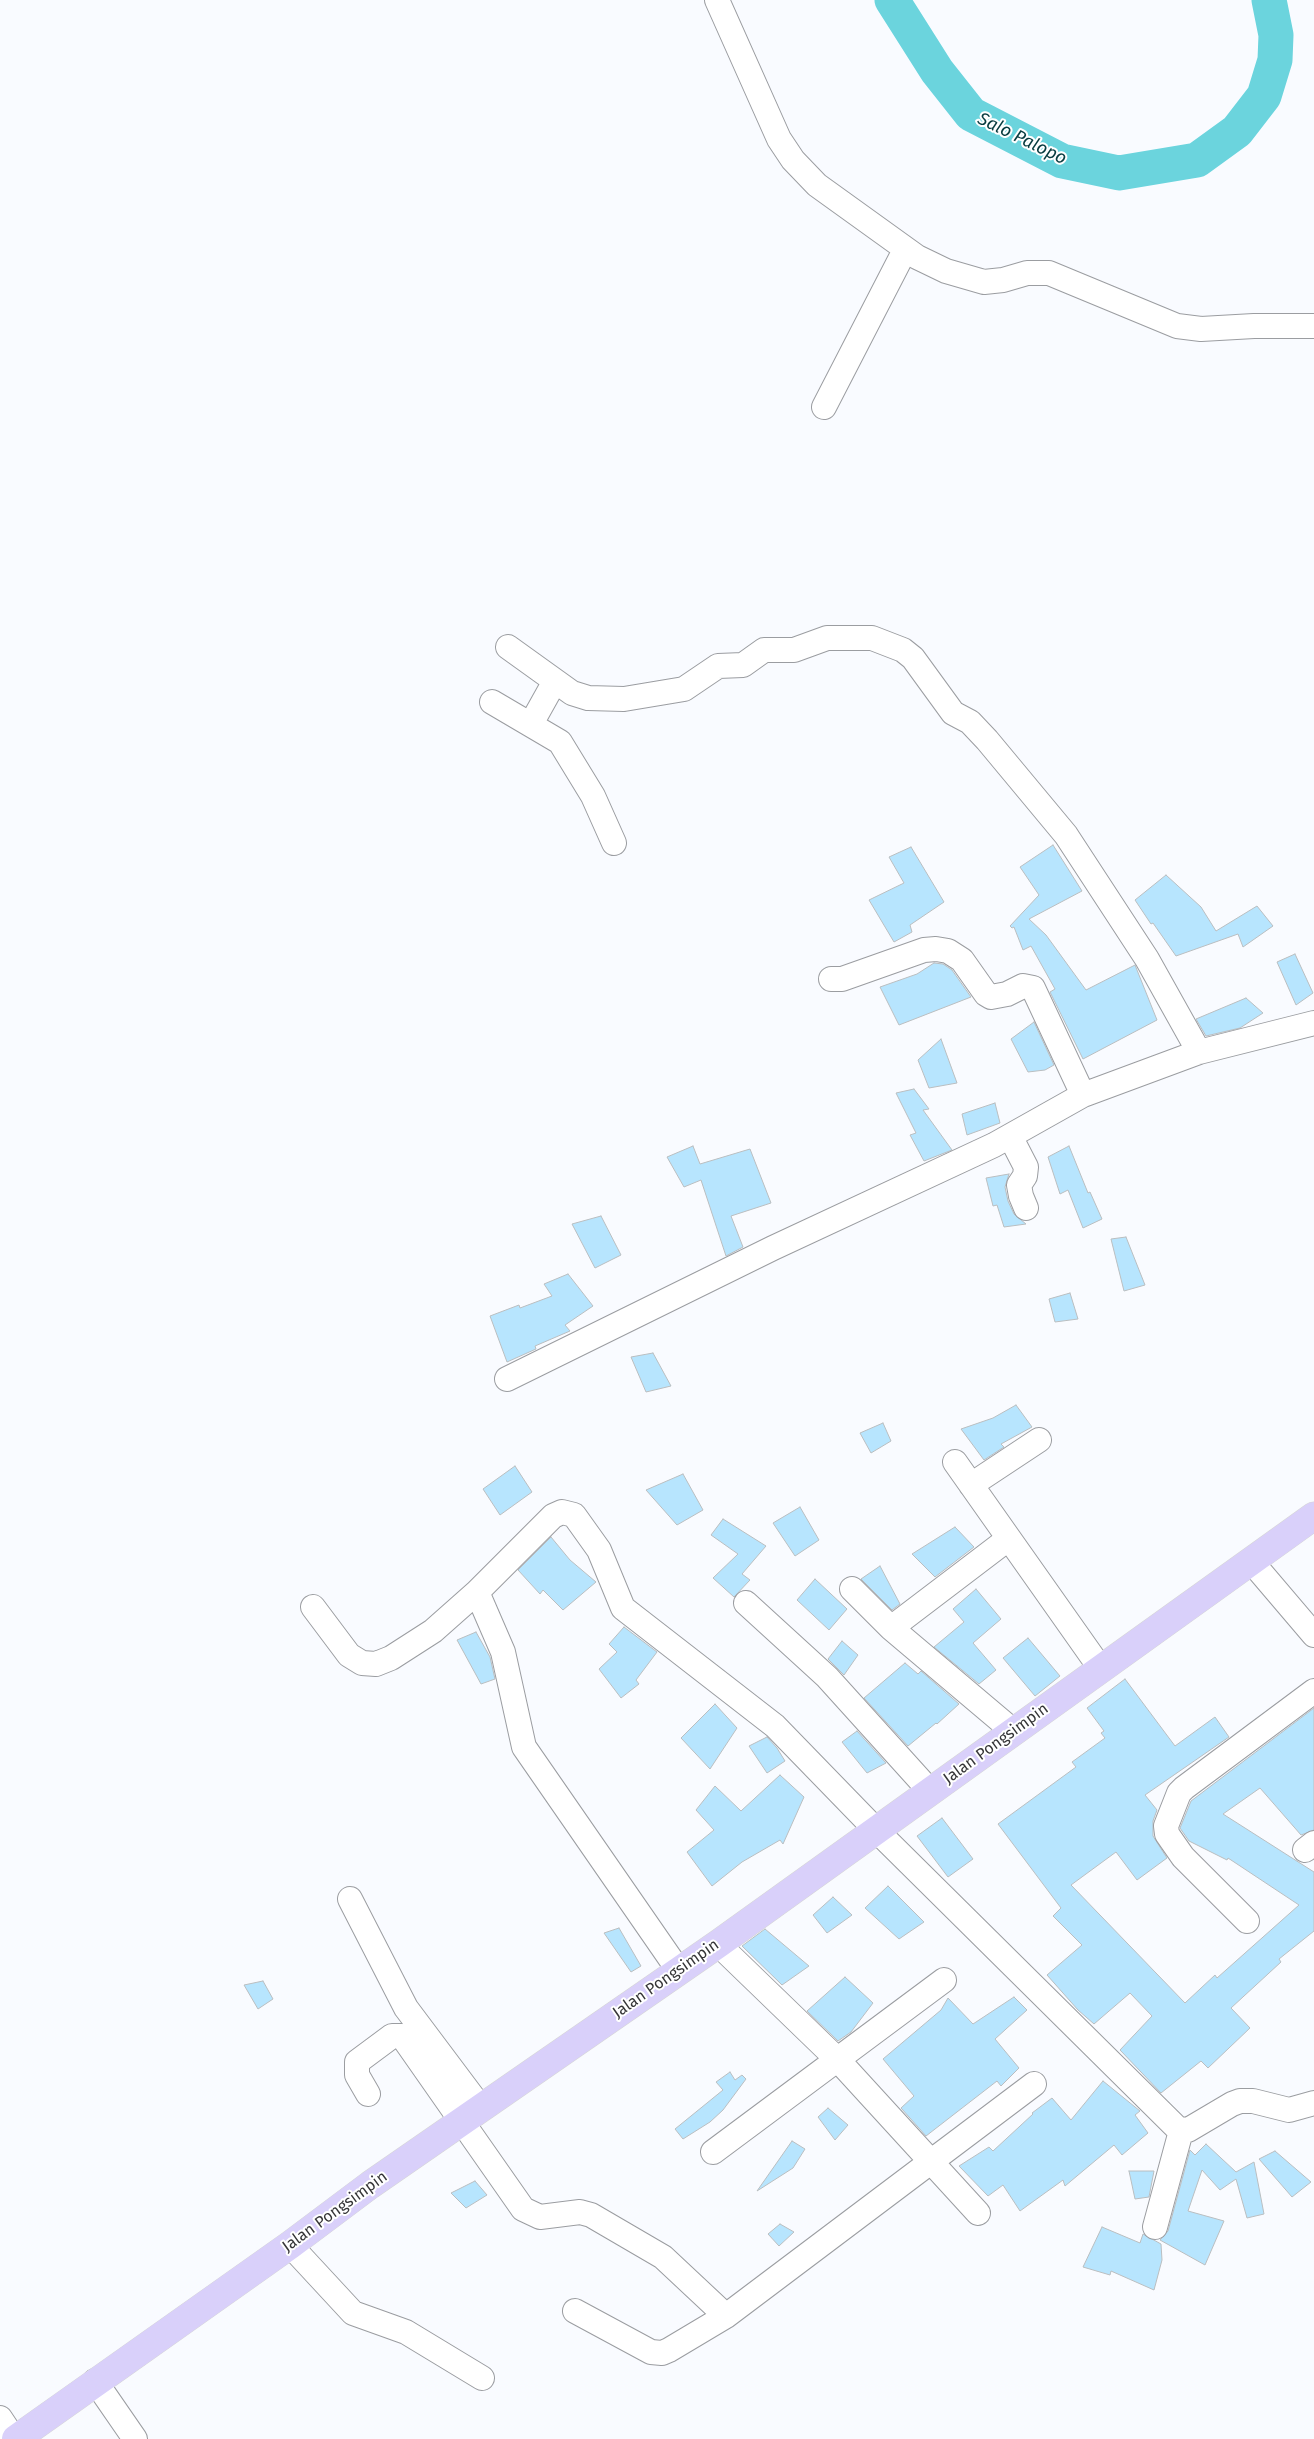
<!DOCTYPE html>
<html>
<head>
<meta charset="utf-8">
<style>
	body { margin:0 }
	canvas { display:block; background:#f9fbff }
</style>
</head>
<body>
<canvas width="1314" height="2439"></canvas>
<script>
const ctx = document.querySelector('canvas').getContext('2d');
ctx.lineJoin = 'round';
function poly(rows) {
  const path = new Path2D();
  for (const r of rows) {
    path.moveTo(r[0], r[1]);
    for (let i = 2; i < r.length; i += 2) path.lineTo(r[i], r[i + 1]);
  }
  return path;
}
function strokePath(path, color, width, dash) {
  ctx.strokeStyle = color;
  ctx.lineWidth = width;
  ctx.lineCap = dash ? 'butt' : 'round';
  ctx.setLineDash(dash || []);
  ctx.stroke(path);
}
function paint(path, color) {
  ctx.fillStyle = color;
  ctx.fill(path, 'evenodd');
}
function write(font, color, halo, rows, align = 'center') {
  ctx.font = font + ' "Fira Sans",sans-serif';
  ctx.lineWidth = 4;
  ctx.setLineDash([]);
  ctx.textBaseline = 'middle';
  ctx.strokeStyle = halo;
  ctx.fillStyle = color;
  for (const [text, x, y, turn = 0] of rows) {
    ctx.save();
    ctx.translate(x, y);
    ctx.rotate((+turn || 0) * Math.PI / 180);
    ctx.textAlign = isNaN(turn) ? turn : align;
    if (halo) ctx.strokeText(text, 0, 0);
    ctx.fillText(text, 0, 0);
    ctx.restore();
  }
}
strokePath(poly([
	[892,0,937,71,971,114,1062,161,1119,173,1197,160,1237,131,1264,96,1275,60,1276,35,1269,0]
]), '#6bd4dd', 35);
const building = poly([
	[1053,845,1082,891,1029,919,1046,935,1086,990,1135,965,1157,1020,1083,1059,1050,992,1055,989,1031,946,1023,950,1014,927,1012,928,1010,926,1039,895,1020,867,1053,845],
	[911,847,944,902,910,925,912,932,894,942,869,900,904,883,889,857,911,847],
	[1166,875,1201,907,1216,931,1257,906,1273,926,1243,947,1238,934,1176,956,1153,923,1151,924,1135,900,1166,875],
	[1295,954,1313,993,1296,1005,1277,962,1295,954],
	[934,963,943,964,952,970,971,997,899,1025,880,987,917,974,934,963],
	[1246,998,1263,1013,1240,1028,1206,1036,1196,1019,1246,998],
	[1034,1022,1054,1065,1045,1070,1028,1072,1011,1039,1034,1022],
	[941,1039,957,1083,929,1088,918,1060,941,1039],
	[914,1089,929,1109,923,1110,952,1150,924,1161,910,1135,916,1133,896,1093,914,1089],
	[995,1103,1000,1123,967,1135,962,1114,995,1103],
	[693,1146,700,1164,750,1149,771,1203,731,1216,743,1247,726,1256,701,1180,684,1187,667,1157,693,1146],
	[1069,1146,1088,1193,1090,1192,1102,1219,1083,1228,1068,1190,1060,1194,1048,1157,1069,1146],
	[1009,1174,1005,1187,1008,1201,1014,1214,1026,1224,1004,1227,997,1205,993,1206,986,1178,1009,1174],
	[601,1216,621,1255,595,1268,572,1224,601,1216],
	[1126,1237,1145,1285,1124,1291,1111,1239,1126,1237],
	[568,1274,593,1306,565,1325,570,1331,535,1346,536,1349,507,1362,490,1316,519,1305,520,1308,552,1296,544,1284,568,1274],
	[1070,1293,1078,1319,1055,1322,1049,1299,1070,1293],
	[653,1353,671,1386,646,1392,631,1357,653,1353],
	[1016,1405,1032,1427,1001,1444,1004,1447,984,1460,961,1429,993,1418,1016,1405],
	[883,1423,891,1441,871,1453,860,1433,883,1423],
	[515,1466,532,1492,500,1515,483,1489,515,1466],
	[683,1474,703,1510,677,1525,646,1490,683,1474],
	[800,1507,819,1540,795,1556,773,1523,800,1507],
	[723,1519,766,1546,742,1574,750,1580,734,1597,713,1578,738,1554,711,1535,723,1519],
	[955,1527,974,1547,935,1577,912,1554,955,1527],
	[551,1537,570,1560,596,1582,563,1610,543,1590,540,1594,518,1570,551,1537],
	[880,1566,900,1604,892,1610,861,1579,880,1566],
	[815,1579,847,1609,829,1630,797,1600,815,1579],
	[976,1589,1001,1619,973,1643,996,1670,979,1684,934,1647,964,1622,953,1609,976,1589],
	[624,1627,657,1652,636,1680,639,1684,621,1698,599,1669,617,1652,609,1644,624,1627],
	[476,1632,490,1657,495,1679,481,1684,457,1640,476,1632],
	[1028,1638,1060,1676,1035,1696,1003,1658,1028,1638],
	[842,1641,858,1655,844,1675,828,1659,842,1641],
	[905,1663,918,1674,921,1671,959,1704,937,1724,936,1723,908,1746,864,1698,905,1663],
	[1125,1679,1175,1746,1215,1717,1229,1737,1145,1795,1157,1810,1153,1821,1153,1836,1167,1858,1137,1880,1116,1852,1071,1885,1185,2003,1215,1975,1217,1978,1299,1905,1228,1858,1227,1860,1189,1841,1180,1828,1191,1801,1314,1708,1314,1830,1301,1835,1260,1788,1223,1814,1314,1872,1314,1931,1279,1959,1281,1962,1231,2008,1250,2028,1208,2068,1201,2061,1161,2093,1120,2050,1152,2016,1130,1993,1094,2024,1078,2010,1047,1975,1082,1945,1053,1916,1061,1908,998,1824,1076,1767,1072,1762,1105,1738,1101,1733,1104,1731,1087,1708,1125,1679],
	[715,1704,737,1728,710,1769,681,1738,715,1704],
	[857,1731,886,1763,867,1773,842,1742,857,1731],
	[767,1737,777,1748,785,1761,767,1773,749,1746,767,1737],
	[780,1775,804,1797,783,1844,780,1840,742,1862,712,1886,687,1852,714,1830,696,1810,715,1786,741,1811,780,1775],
	[942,1818,973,1859,948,1877,917,1836,942,1818],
	[888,1886,924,1922,899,1939,865,1908,888,1886],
	[833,1897,852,1915,827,1933,813,1915,833,1897],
	[619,1928,641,1966,631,1972,604,1933,619,1928],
	[765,1929,809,1966,782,1985,742,1946,765,1929],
	[845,1977,873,2003,851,2032,838,2041,807,2011,845,1977],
	[263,1981,273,1999,258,2009,244,1985,263,1981],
	[1014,1997,1027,2010,995,2039,1019,2068,1001,2086,997,2081,926,2136,901,2108,914,2096,883,2059,941,2010,948,1998,973,2024,1014,1997],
	[730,2072,735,2080,742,2075,746,2079,723,2110,710,2122,683,2139,675,2129,723,2090,716,2082,730,2072],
	[1103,2081,1140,2111,1135,2115,1148,2133,1122,2155,1114,2145,1065,2186,1063,2180,1020,2211,1003,2185,988,2196,959,2166,989,2147,993,2151,1033,2114,1032,2113,1052,2098,1071,2120,1103,2081],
	[828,2108,848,2125,835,2140,818,2117,828,2108],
	[792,2141,805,2149,793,2168,757,2191,792,2141],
	[1206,2144,1236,2172,1254,2162,1264,2214,1247,2218,1236,2179,1220,2190,1202,2170,1188,2211,1224,2221,1205,2265,1160,2240,1168,2231,1190,2150,1195,2155,1206,2144],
	[1275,2151,1311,2182,1292,2197,1259,2159,1275,2151],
	[1129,2171,1154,2171,1149,2197,1135,2199,1129,2171],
	[475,2181,487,2195,466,2208,451,2193,475,2181],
	[780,2224,794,2232,779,2246,768,2234,780,2224],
	[1102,2227,1140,2243,1143,2234,1161,2244,1162,2260,1154,2290,1111,2271,1110,2275,1083,2267,1102,2227]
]);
paint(building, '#b7e5fe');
strokePath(building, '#babec0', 1);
const minor = poly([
	[717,0,779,139,793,160,817,185,917,257,946,271,984,282,1003,280,1027,273,1049,273,1177,326,1201,329,1254,326,1314,326],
	[824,407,905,250],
	[508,647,572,693,588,698,624,699,684,689,718,666,743,665,764,650,794,650,827,638,872,638,903,650,913,658,953,713,970,722,987,740,1066,835,1147,959,1199,1052],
	[492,702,560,742,593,796,614,843],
	[531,724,555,681],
	[831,979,842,979,924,950,936,949,948,951,962,960,986,994,991,997,1007,994,1023,986,1033,988,1083,1095],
	[1010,1136,1026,1167,1025,1176,1019,1185,1021,1196,1026,1208],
	[507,1379,773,1248,994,1145,1083,1095,1199,1052,1314,1023],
	[955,1462,1101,1669],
	[971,1485,1039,1440],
	[1251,1561,1314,1635],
	[852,1589,891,1628,1008,1539],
	[746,1603,827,1677,930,1791],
	[313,1607,349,1655,362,1663,376,1664,391,1658,433,1631,477,1592],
	[891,1628,1013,1731],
	[1305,1850,1314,1843],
	[350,1899,406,2008,481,2108],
	[1247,1921,1183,1857,1167,1834,1166,1826,1179,1793,1184,1788,1314,1691],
	[718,1944,838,2060,978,2213],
	[679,1971,524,1747,503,1652,477,1592,553,1516,562,1512,574,1515,599,1550,623,1608,775,1726,876,1830,1178,2129,1188,2130,1232,2104,1240,2101,1253,2101,1289,2110,1314,2103],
	[368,2094,357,2075,357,2062,392,2036,402,2036,523,2209,540,2217,580,2212,591,2215,663,2257,726,2316],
	[713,2152,944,1980],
	[1155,2227,1181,2131],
	[290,2245,353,2313,406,2332,482,2378],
	[575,2311,651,2352,662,2353,669,2350,726,2316,1034,2084],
	[95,2381,135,2439],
	[0,2418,14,2439]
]);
const major = poly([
	[16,2439,290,2245,370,2185,718,1944,1314,1516]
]);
strokePath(minor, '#9b9da1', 26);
strokePath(major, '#d7d7d7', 29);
strokePath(minor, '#fff', 24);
strokePath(major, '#d9d0fa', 28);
write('16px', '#363638', '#fff', [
	["Jalan Pongsimpin",996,1744,-36],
	["Jalan Pongsimpin",666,1979,-35],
	["Jalan Pongsimpin",335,2212,-36]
]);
write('italic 18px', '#083c40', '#fff', [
	["Salo Palopo",1022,139,26]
]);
</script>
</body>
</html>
